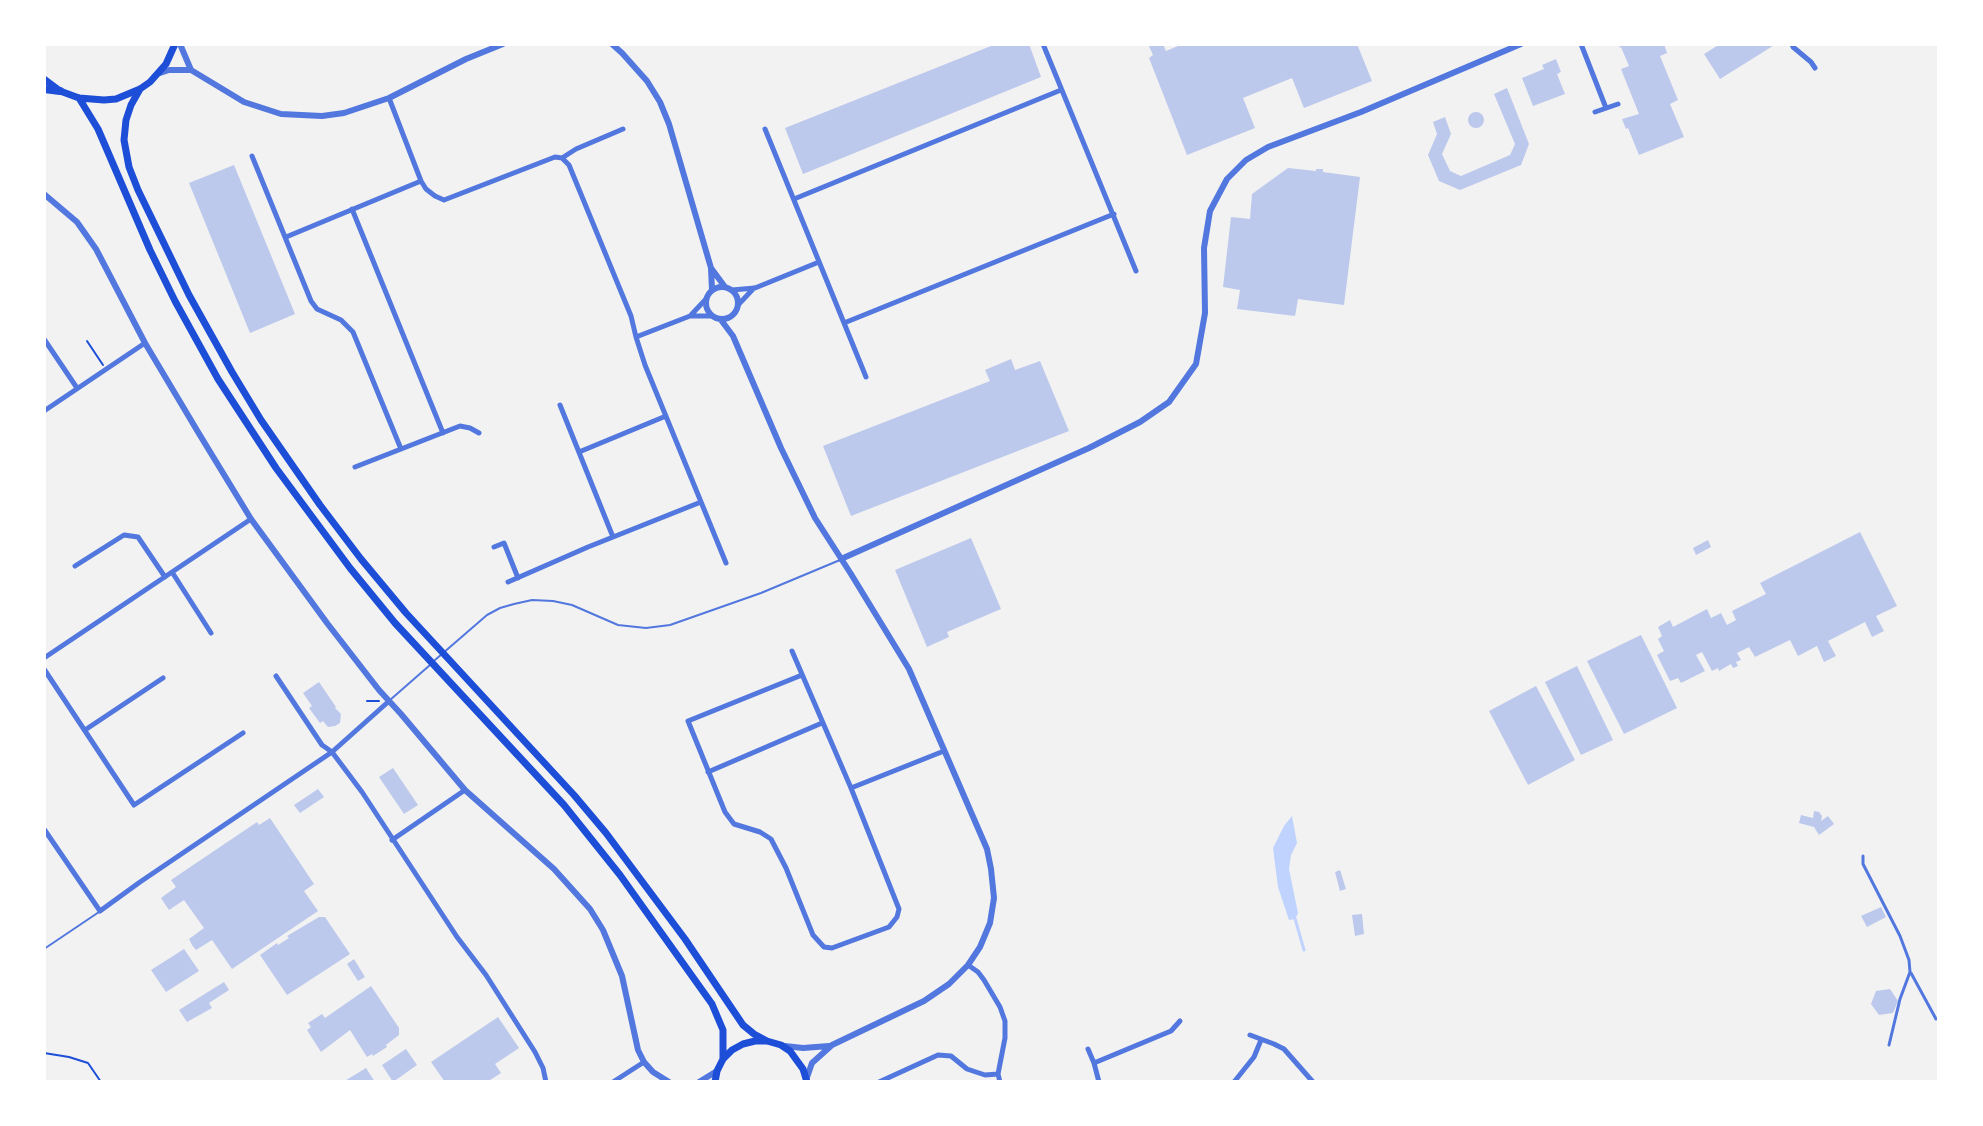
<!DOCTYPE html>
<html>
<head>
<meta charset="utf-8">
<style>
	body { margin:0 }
	#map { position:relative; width:1983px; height:1126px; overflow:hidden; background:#f2f2f2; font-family:"Varela Round",sans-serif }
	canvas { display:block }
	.frame { position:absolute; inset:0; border:46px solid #fff; pointer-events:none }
</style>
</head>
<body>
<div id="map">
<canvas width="1983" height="1126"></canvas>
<div class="frame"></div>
</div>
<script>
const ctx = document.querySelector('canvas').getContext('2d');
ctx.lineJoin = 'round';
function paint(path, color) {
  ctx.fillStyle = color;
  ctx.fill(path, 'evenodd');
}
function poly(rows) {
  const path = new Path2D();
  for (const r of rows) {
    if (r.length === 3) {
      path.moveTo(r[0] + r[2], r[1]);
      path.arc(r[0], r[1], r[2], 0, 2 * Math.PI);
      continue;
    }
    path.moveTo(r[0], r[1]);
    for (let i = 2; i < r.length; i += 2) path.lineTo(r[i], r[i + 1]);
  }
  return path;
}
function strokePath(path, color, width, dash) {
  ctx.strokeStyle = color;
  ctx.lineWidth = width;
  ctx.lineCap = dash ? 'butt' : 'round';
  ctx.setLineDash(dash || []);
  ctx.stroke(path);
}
paint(poly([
	[1292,816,1297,843,1291,855,1289,869,1298,913,1295,919,1289,920,1278,887,1273,848,1284,826]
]), '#bfd3fe');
strokePath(poly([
	[1294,915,1304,950]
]), '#bfd3fe', 3);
paint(poly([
	[996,44,1029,44,1041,77,803,174,785,128],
	[1148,44,1163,44,1166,51,1178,46,1177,44,1357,44,1372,81,1304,108,1292,78,1243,98,1255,128,1187,155,1149,58,1153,55],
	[1618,44,1664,44,1667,53,1660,56,1678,100,1670,104,1684,137,1639,155,1628,128,1626,129,1622,119,1639,114,1621,69,1629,66,1621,47,1620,48],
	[1720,44,1776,44,1720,79,1704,54],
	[1556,59,1561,72,1557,74,1565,94,1533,106,1522,78,1544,69,1542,65],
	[1507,88,1529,144,1521,165,1460,190,1439,181,1428,155,1437,134,1433,122,1445,117,1451,134,1442,154,1450,171,1461,176,1510,155,1515,144,1494,94],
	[1476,120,8],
	[234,165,295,314,250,333,189,183],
	[1288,168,1316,171,1316,169,1323,169,1323,172,1360,177,1344,305,1298,299,1295,316,1237,309,1240,290,1223,287,1231,217,1250,219,1252,194],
	[1011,359,1015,370,1040,361,1069,431,851,516,823,446,990,381,985,370],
	[1860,532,1897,606,1876,616,1884,631,1872,637,1865,622,1828,641,1836,656,1824,662,1817,646,1798,656,1790,640,1755,657,1749,647,1737,653,1741,660,1736,662,1738,666,1733,668,1731,664,1719,671,1718,668,1712,671,1702,652,1696,655,1705,671,1681,683,1678,678,1670,681,1657,655,1664,651,1658,639,1662,636,1658,627,1670,620,1673,627,1707,609,1711,618,1721,613,1727,625,1736,620,1732,611,1766,594,1760,583],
	[971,538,1001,609,947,632,949,637,927,647,895,570],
	[1708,540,1711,547,1696,555,1693,548],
	[1641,635,1677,708,1624,734,1587,661],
	[1577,666,1613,740,1581,755,1545,682],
	[319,682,336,707,335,708,341,714,340,723,335,726,328,727,323,721,320,723,309,708,312,706,303,693],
	[1536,686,1575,760,1528,785,1489,711],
	[393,768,418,805,404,814,379,777],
	[318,789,324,797,300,813,294,805],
	[1814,811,1819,812,1822,816,1821,821,1828,816,1834,824,1819,835,1814,827,1799,823,1801,815,1813,818],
	[270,818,314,884,304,891,318,911,232,969,212,940,196,950,192,945,189,939,204,928,184,900,169,910,161,898,176,887,171,880,257,822,259,825],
	[1340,870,1346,889,1340,891,1335,872],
	[1881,907,1886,917,1867,927,1861,916],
	[1362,914,1364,934,1355,936,1352,915],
	[319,917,325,917,350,954,287,995,260,955,277,943,278,945,289,938,287,936],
	[184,949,199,971,166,992,151,970],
	[354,959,365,977,358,981,347,964],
	[224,982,229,990,209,1003,212,1008,187,1022,179,1010],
	[371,986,399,1028,399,1035,386,1045,387,1047,373,1056,372,1054,367,1057,350,1030,321,1052,307,1030,311,1027,308,1023,322,1014,325,1018],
	[1890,989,1898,1001,1893,1013,1879,1015,1871,1004,1876,991],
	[498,1017,519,1048,495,1064,501,1073,487,1082,445,1082,431,1062],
	[406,1049,417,1065,393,1082,382,1065],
	[366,1068,375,1082,343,1082]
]), '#bdc9ec');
strokePath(poly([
	[87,341,103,365],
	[367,701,379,701],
	[44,1053,69,1057,88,1063,101,1082]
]), '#1d4ed8', 2);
strokePath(poly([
	[435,660,487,615,500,608,514,604,532,600,553,601,572,605,618,625,646,628,670,625,761,593,840,560],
	[390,700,430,665],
	[44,949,99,912]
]), '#5277de', 2);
strokePath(poly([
	[1863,856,1863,864,1900,936,1909,960,1910,972,1900,999,1889,1045],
	[1911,973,1936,1019]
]), '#5277de', 3);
strokePath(poly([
	[1043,44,1136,271],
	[1581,44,1606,108],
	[1792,44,1793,47,1811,62,1815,68],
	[389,98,421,181,426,189,435,196,444,200,555,157,562,158,569,165,631,316,636,337,690,316,711,316],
	[1595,112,1618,104],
	[765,129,866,377],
	[252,156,311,301,317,309,341,320,353,332,401,449],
	[562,158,576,149,623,129],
	[794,199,1061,90],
	[352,209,443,433],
	[286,237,421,181],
	[732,290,755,288,819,262],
	[738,305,754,288],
	[691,315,706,299],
	[844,323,1114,214],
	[636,337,645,365,726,563],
	[44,339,77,388],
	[560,405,613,537],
	[44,411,145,343],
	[579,452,666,416],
	[355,467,460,426,470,428,479,433],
	[494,547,504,543,518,578],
	[75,566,124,535,138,537,165,577],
	[172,572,211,633],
	[508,582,588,547,701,502],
	[792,651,851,788,899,909,897,917,889,927,832,948,824,947,813,935,786,868,771,839,760,832,734,824,725,812,688,721,802,675],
	[44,658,251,519],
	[44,669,134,805,243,733],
	[276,676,322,745,332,752,362,792,457,937,486,975,535,1052,543,1068,546,1082],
	[85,730,163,678],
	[708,772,822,723],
	[851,788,944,751],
	[44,829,100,911,140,882,332,752,388,702],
	[392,840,465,790],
	[968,965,978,972,984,980,1000,1007,1005,1021,1005,1038,998,1074,1000,1082],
	[1250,1035,1274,1044,1284,1049,1313,1082],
	[1088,1049,1094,1063],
	[613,1082,644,1062],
	[879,1082,938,1055,951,1056,967,1069,985,1075,998,1074],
	[1099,1082,1094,1063,1171,1031,1180,1021],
	[1234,1082,1254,1057,1261,1040]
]), '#5277de', 5);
strokePath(poly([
	[180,44,191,70,244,102,281,114,322,116,344,113,389,98,466,59,503,44],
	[612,44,622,53,647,81,660,102,669,124,711,268,712,290],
	[160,73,169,70,191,70],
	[44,194,77,222,96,249,145,343,198,432,251,519,327,623,379,690,401,714,465,790,554,869,590,909,603,930,622,976,638,1050,644,1062,653,1072,669,1082],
	[711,268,725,287],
	[722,303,16],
	[721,320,733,336,781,448,815,518,851,574,909,669,987,849,991,869,994,898,990,923,980,947,968,965,949,984,924,1001,832,1045,812,1063,806,1080],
	[841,559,1089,448,1140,422,1169,402,1196,364,1205,313,1204,248,1210,211,1227,179,1246,160,1268,147,1361,112,1521,44],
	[785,1046,803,1048,829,1046],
	[699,1082,717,1071]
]), '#5277de', 6);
strokePath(poly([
	[44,79,60,91,79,98,104,100,116,99,140,89,150,82,166,64,175,44],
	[140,89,131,105,126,120,124,140,129,167,138,190,189,295,232,372,261,420,320,505,361,559,406,613,574,795,606,833,685,939,743,1025,754,1034,767,1041],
	[79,98,98,129,150,250,175,301,218,379,276,468,350,568,395,623,564,805,620,875,712,1004,723,1030,723,1059],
	[715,1082,717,1071,723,1059,732,1050,743,1044,755,1041,767,1041,781,1045,790,1051,803,1069,807,1082]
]), '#1d4ed8', 7);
strokePath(poly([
	[44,89,60,91]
]), '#1d4ed8', 8);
</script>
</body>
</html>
